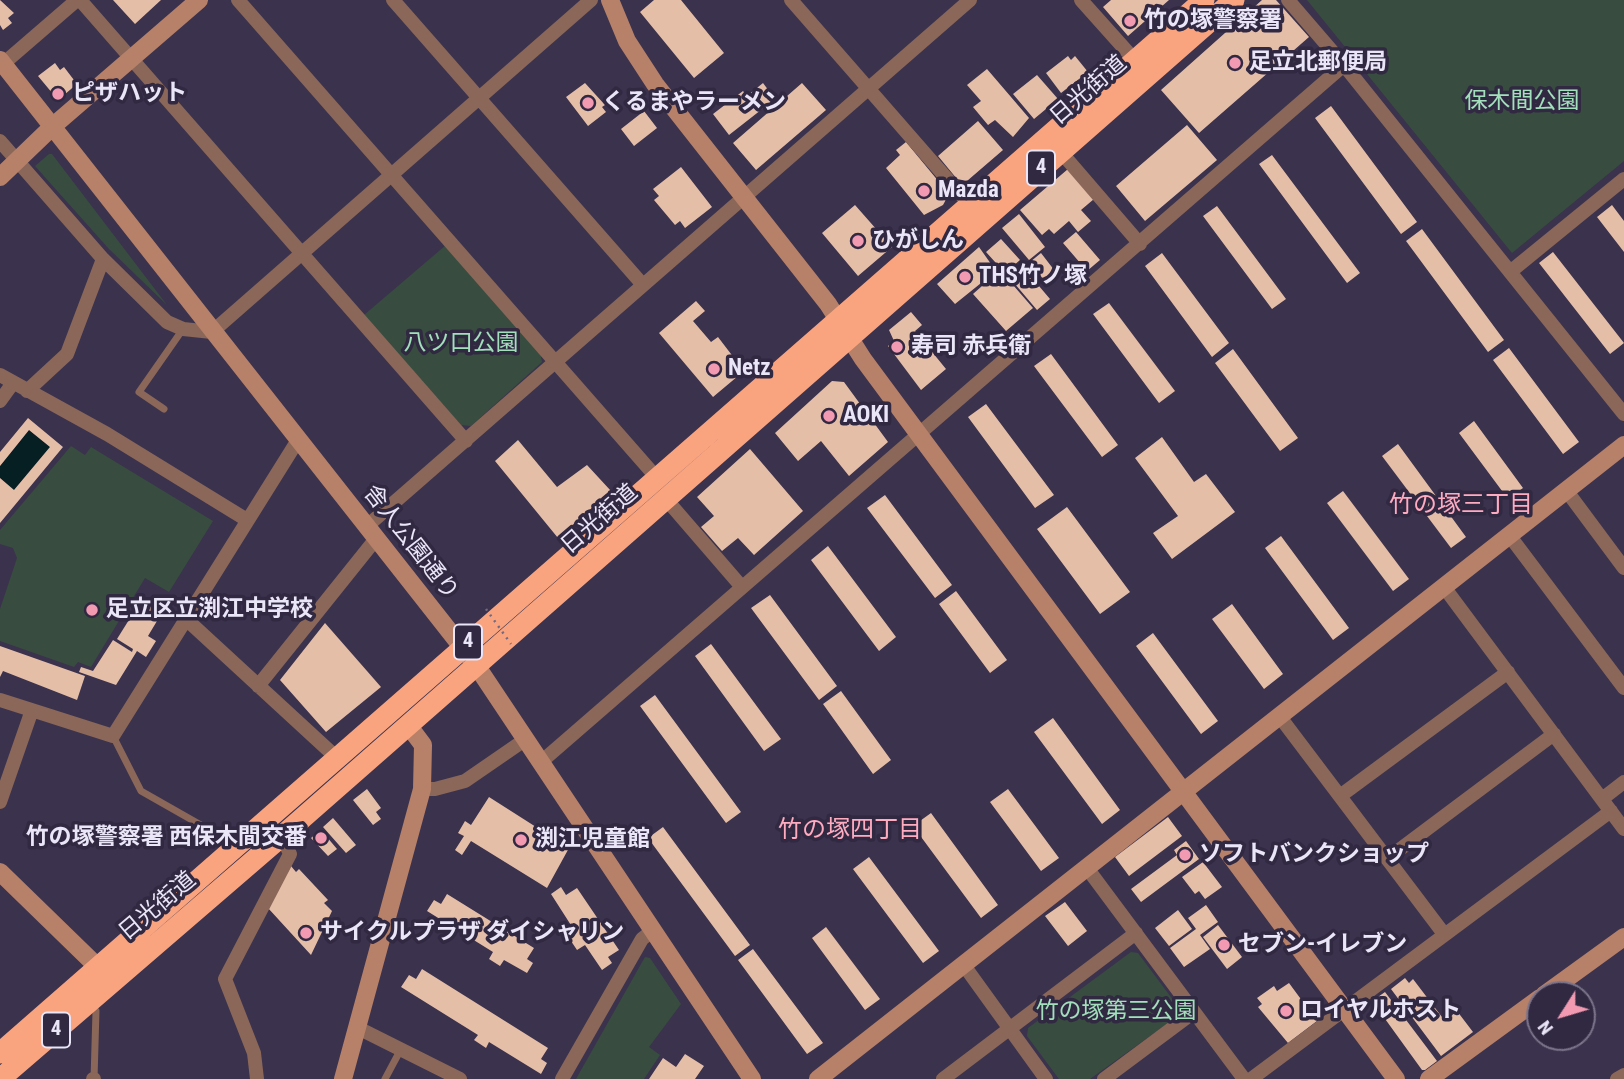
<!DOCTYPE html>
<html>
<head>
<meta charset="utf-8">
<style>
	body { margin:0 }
	#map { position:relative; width:1624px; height:1079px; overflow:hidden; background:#3b324d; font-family:"Roboto Condensed",sans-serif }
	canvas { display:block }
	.north { position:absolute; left:1526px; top:981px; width:70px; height:70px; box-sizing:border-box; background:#312842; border:2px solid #7b748a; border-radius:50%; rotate:233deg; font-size:19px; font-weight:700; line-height:28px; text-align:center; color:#eae6f7 }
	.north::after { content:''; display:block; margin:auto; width:24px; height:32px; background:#f19ab1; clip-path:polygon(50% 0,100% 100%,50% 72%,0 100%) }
</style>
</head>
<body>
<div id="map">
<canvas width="1624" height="1079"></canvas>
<div class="north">N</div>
</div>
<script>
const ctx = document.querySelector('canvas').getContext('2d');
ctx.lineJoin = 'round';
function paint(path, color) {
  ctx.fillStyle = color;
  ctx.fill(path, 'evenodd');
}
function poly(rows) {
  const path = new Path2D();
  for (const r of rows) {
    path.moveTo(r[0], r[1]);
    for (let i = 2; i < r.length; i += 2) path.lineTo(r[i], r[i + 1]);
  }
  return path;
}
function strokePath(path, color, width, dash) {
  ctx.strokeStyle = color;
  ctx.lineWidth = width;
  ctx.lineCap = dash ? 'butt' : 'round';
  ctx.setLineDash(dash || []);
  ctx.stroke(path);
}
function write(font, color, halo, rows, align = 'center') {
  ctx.font = font + ' "Roboto Condensed","Noto Sans JP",sans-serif';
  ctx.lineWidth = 7;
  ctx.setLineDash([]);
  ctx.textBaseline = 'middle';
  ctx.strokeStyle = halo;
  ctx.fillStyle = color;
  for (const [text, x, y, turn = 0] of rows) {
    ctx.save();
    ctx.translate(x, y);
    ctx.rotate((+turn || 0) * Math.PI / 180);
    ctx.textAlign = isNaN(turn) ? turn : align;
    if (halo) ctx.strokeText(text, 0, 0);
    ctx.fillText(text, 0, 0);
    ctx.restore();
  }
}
paint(poly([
	[1307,0,1624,0,1624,161,1512,253],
	[49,154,52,154,167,305,109,249,35,166],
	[446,245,540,352,542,362,471,426,461,425,364,315],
	[71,446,85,455,91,447,213,521,169,592,145,578,91,667,78,662,74,667,0,641,0,609,17,558,13,548,0,544,0,530],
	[1131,952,1138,953,1179,1008,1178,1016,1090,1079,1059,1079,1027,1036,1028,1028],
	[645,957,650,958,681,1004,649,1047,660,1055,644,1079,576,1079]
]), '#384d40');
paint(poly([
	[29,430,50,447,14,490,0,478,0,466]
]), '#051f23');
paint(poly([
	[0,0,14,13,8,18,12,23,3,30,0,25],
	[113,0,161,0,135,24],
	[654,0,681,0,724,53,694,78,640,12],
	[1111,0,1169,0,1128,36,1103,7],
	[1262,0,1276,0,1309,37,1199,133,1161,90],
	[1068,56,1071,60,1075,56,1088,72,1061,93,1046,73],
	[55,63,60,70,64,67,77,84,58,100,38,76],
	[987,69,1029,118,1013,137,995,120,988,125,973,107,981,101,967,85],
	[1037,75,1058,99,1034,119,1013,94],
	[585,83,605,105,602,107,606,112,588,126,566,97],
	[763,83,775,99,729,135,713,114,743,91,747,96],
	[802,83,826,110,756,170,733,143],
	[1331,106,1417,222,1401,234,1315,118],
	[644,111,657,128,634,146,621,129],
	[978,121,1003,150,967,181,957,179,938,156],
	[1187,125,1217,160,1145,221,1116,186],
	[906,142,949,194,943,205,924,215,886,168,900,155,896,150],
	[1272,155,1360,273,1347,283,1259,164],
	[681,167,712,207,685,228,680,221,675,225,654,200,659,196,653,189],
	[1068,169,1094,199,1081,210,1091,221,1078,232,1069,221,1054,234,1049,229,1042,235,1020,210],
	[855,205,892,247,858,276,822,233],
	[1612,205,1624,221,1624,252,1597,217],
	[1217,206,1286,299,1272,309,1203,216],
	[1019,214,1045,247,1029,260,1002,228],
	[1422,229,1504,340,1488,352,1406,241],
	[1076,232,1100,260,1087,271,1063,243],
	[1001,239,1020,260,1005,273,986,252],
	[979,247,996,271,955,304,937,284],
	[1553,252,1624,343,1610,354,1539,263],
	[1041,253,1058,275,1047,284,1030,262],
	[1162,253,1229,343,1212,357,1145,266],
	[1022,266,1050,299,1037,310,1009,277],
	[1000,270,1033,308,1006,331,973,294],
	[696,301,705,311,693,321,711,342,718,337,744,371,713,397,659,333],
	[1109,303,1175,391,1159,403,1093,314],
	[911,312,922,325,915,331,946,369,921,390,888,346,894,341,889,330],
	[1509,348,1579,442,1563,454,1493,360],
	[1233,349,1298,438,1280,451,1215,363],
	[1051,354,1118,445,1102,457,1034,366],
	[832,381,844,382,888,442,849,476,821,441,798,461,775,433],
	[986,404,1054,495,1035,508,968,417],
	[28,418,63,447,0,523,0,478,14,490,50,447,29,430,0,466,0,452],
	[1474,421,1523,488,1508,499,1459,433],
	[1162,437,1194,482,1206,474,1235,512,1172,559,1153,533,1178,516,1135,458],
	[518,440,557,487,587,465,611,491,558,538,495,461],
	[1398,444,1466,537,1451,548,1382,456],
	[750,449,803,511,754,555,738,538,722,551,701,527,714,516,697,497],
	[1343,491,1409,579,1393,591,1327,503],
	[885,495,952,585,935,598,867,508],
	[1067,507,1130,592,1100,614,1037,529],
	[1281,536,1349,628,1333,640,1265,548],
	[828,546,896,637,879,651,811,560],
	[956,591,1007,660,990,673,939,604],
	[770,595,837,686,819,700,751,608],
	[142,599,163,611,148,636,156,641,146,657,137,651,116,685,79,672,81,667,93,671,113,640,132,652,133,649,117,639],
	[1232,604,1283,674,1264,689,1212,619],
	[325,623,381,687,326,732,280,680],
	[1153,633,1218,721,1201,734,1136,646],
	[711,644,781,739,764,751,695,656],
	[0,646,85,676,77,700,3,671,0,677],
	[841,691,891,760,873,774,823,704],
	[655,695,741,812,726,823,640,706],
	[1053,718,1120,810,1102,824,1034,732],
	[367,789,381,808,376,812,381,819,373,825,353,800],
	[1008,789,1059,858,1041,871,990,802],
	[489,797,569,848,547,888,471,841,462,855,455,850,464,836,458,833,465,821,471,825],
	[931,813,998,905,981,918,913,826],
	[1168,817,1182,836,1129,876,1115,857],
	[333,818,356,845,346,853,323,827],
	[663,827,750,945,735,956,648,838],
	[321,830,337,849,328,856,311,838],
	[1186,841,1199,859,1141,902,1131,889,1177,855,1174,850],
	[869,857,939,951,923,963,853,869],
	[1203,862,1222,887,1205,899,1199,891,1195,894,1182,877],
	[291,866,296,872,299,869,328,900,324,903,332,911,311,955,268,908],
	[561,887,566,895,577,888,619,950,608,957,612,963,602,970,585,945,577,950,569,938,576,933,551,894],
	[447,894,534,948,527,959,533,963,527,973,504,960,500,966,489,959,493,952,427,911,434,900,441,904],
	[1065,902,1087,931,1068,946,1045,916],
	[1206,905,1218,922,1200,935,1210,949,1184,967,1170,948,1196,929,1188,918],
	[1178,910,1192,929,1169,946,1155,928],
	[1218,925,1242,957,1227,969,1203,937],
	[826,927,880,999,865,1010,812,938],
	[753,949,823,1043,807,1054,738,960],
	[422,969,548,1048,541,1059,547,1063,541,1074,489,1042,486,1048,474,1040,478,1035,401,987,409,975,416,979],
	[1405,978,1409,983,1413,979,1445,1021,1457,1011,1473,1032,1441,1056,1391,989],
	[1289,983,1317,1021,1288,1043,1258,1007,1262,1004,1257,998,1274,986,1277,991],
	[1385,992,1437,1061,1425,1070,1422,1070,1375,1005,1375,999],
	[685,1054,704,1066,695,1079,649,1079,663,1058,676,1067]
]), '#e5bea8');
strokePath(poly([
	[164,409,139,392,183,329],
	[113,736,141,791,236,845],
	[94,1079,96,1011],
	[385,1079,401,1049]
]), '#8a6758', 7);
strokePath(poly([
	[80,0,466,441],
	[238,0,657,478],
	[393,0,643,285],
	[791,0,970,205],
	[1081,0,1140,66],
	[1288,0,1344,65,1624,414],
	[3,64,77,0],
	[0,141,103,259,167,322,183,329,212,332,591,0],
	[1060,151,1140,244],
	[1510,272,1624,179],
	[0,375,107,434,247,520],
	[27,391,67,354,103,259],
	[0,401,13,383],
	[1566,490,1624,568],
	[665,498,741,586],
	[366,527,970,0],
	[1509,535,1624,688],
	[1444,587,1624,829],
	[186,619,337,758],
	[258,686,375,540],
	[0,700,113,736,298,440],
	[1280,717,1444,934],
	[541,762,1344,65],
	[422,789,435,789,465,781,526,739],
	[1340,796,1508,672],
	[1602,799,1624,782],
	[0,802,32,710],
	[1387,859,1554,734],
	[1087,868,1244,1079],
	[963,964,1046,1079],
	[358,1028,460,1079],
	[93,1079,94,1079],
	[257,1079,254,1053,225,979,290,854,282,836],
	[562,1079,642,939,652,931],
	[943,1079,1136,933],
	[1104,1079,1194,1012],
	[1251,1079,1611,811],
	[1617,1079,1624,1075]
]), '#8a6758', 14);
strokePath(poly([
	[610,0,627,41,655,84,828,304,863,359,1396,1079],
	[0,60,476,665,752,1079],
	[0,177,52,127,199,0],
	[0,872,108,977],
	[1544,995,1624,937],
	[343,1079,422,789,423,745,408,725],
	[818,1079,1624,445],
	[1429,1079,1540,998]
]), '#b78068', 18);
strokePath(poly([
	[0,1053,1204,0],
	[0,1079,282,836,1234,0]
]), '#f9a47f', 21);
strokePath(poly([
	[486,609,511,644]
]), '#716a82', 2.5, [2, 5]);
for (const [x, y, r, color] of [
	[1130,21,7,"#f19ab1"],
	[1235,63,7,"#f19ab1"],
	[58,94,7,"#f19ab1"],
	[588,103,7,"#f19ab1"],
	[924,191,7,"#f19ab1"],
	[858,241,7,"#f19ab1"],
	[965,277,7,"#f19ab1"],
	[897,347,7,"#f19ab1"],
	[714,369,7,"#f19ab1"],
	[829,416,7,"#f19ab1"],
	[92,610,7,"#f19ab1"],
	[321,838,7,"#f19ab1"],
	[521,840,7,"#f19ab1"],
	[1185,855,7,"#f19ab1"],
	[306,933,7,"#f19ab1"],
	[1224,945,7,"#f19ab1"],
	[1286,1011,7,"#f19ab1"]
]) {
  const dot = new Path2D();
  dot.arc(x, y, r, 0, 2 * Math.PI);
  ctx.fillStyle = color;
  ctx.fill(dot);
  strokePath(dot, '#312842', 2.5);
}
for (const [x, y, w] of [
	[1041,168,28],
	[468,642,28],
	[56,1030,28]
]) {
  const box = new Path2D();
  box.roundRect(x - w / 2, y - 17.5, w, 35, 5);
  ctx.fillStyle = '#312842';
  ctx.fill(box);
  strokePath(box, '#eae6f7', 2);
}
write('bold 21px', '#eae6f7', null, [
	["4",1041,168],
	["4",468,642],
	["4",56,1030]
]);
write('bold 23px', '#eae6f7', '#312842', [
	["竹の塚警察署",1144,21],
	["足立北郵便局",1249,63],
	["ピザハット",72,94],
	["くるまやラーメン",602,103],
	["Mazda",938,191],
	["ひがしん",872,241],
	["THS竹ノ塚",979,277],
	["寿司 赤兵衛",911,347],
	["Netz",728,369],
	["AOKI",843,416],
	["足立区立渕江中学校",106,610],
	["竹の塚警察署 西保木間交番",307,838,"right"],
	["渕江児童館",535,840],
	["ソフトバンクショップ",1199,855],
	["サイクルプラザ ダイシャリン",320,933],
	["セブン-イレブン",1238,945],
	["ロイヤルホスト",1300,1011]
], 'left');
write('23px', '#eae6f7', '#312842', [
	["日光街道",1089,91,-41],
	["日光街道",600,520,-41],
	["舎人公園通り",410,543,52],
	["日光街道",158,907,-40]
]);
write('23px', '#a1e0ba', '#312842', [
	["保木間公園",1522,102],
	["八ツ口公園",461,344],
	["竹の塚第三公園",1116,1012]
]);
write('24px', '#feabc0', '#312842', [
	["竹の塚三丁目",1461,506],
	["竹の塚四丁目",850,831]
]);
</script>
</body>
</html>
